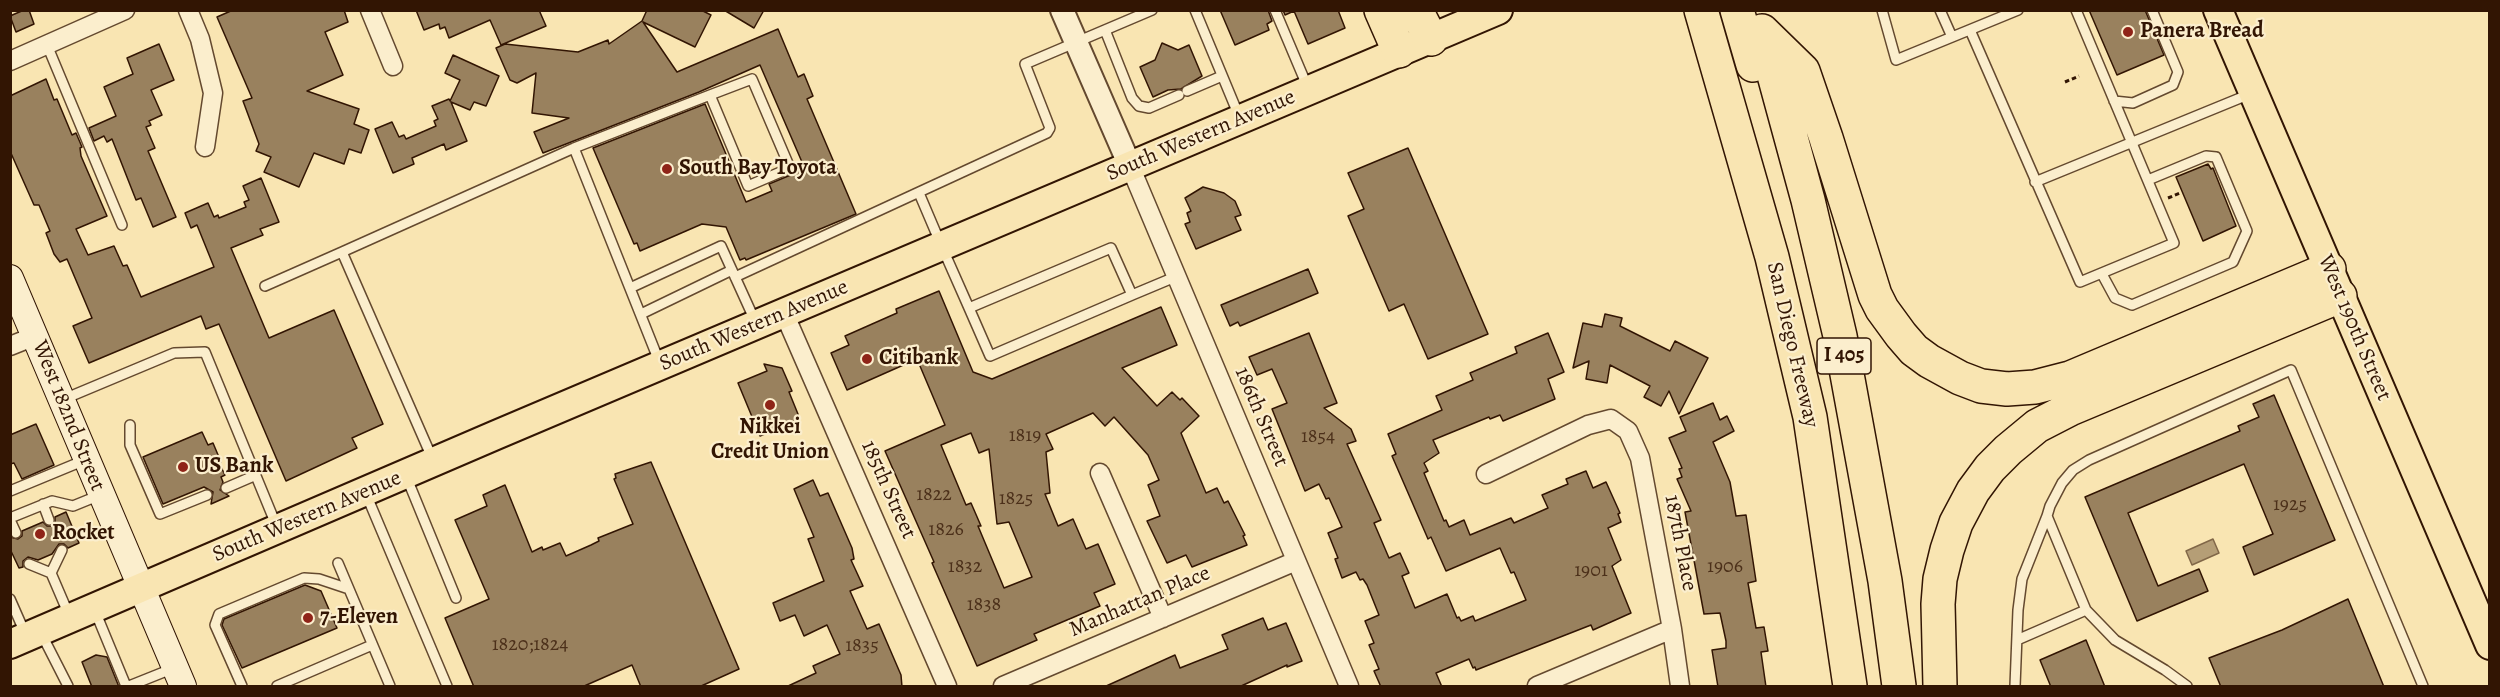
<!DOCTYPE html>
<html>
<head>
<meta charset="utf-8">
<style>
	body { margin:0 }
	#map { position:relative; width:2500px; height:697px; overflow:hidden; background:#f9e5b2; font-family:Alegreya,serif }
	canvas { display:block }
	.frame { position:absolute; inset:0; border:12px solid #321503; pointer-events:none }
</style>
</head>
<body>
<div id="map">
<canvas width="2500" height="697"></canvas>
<div class="frame"></div>
</div>
<script>
const ctx = document.querySelector('canvas').getContext('2d');
ctx.lineJoin = 'round';
function paint(path, color) {
  ctx.fillStyle = color;
  ctx.fill(path, 'evenodd');
}
function poly(rows) {
  const path = new Path2D();
  for (const r of rows) {
    path.moveTo(r[0], r[1]);
    for (let i = 2; i < r.length; i += 2) path.lineTo(r[i], r[i + 1]);
  }
  return path;
}
function strokePath(path, color, width, dash) {
  ctx.strokeStyle = color;
  ctx.lineWidth = width;
  ctx.lineCap = dash ? 'butt' : 'round';
  ctx.setLineDash(dash || []);
  ctx.stroke(path);
}
function write(font, color, halo, rows, align = 'center') {
  ctx.font = font + ' Alegreya,serif';
  ctx.lineWidth = 4.5;
  ctx.setLineDash([]);
  ctx.textBaseline = 'middle';
  ctx.strokeStyle = halo;
  ctx.fillStyle = color;
  for (const [text, x, y, turn = 0] of rows) {
    ctx.save();
    ctx.translate(x, y);
    ctx.rotate((+turn || 0) * Math.PI / 180);
    ctx.textAlign = isNaN(turn) ? turn : align;
    if (halo) ctx.strokeText(text, 0, 0);
    ctx.fillText(text, 0, 0);
    ctx.restore();
  }
}
const water = poly([
	[2213,539,2219,553,2192,565,2186,551,2213,539]
]);
paint(water, '#b59e76');
strokePath(water, '#816748', 1.5);
const building = poly([
	[24,10,29,10,34,24,16,32,10,16,24,10],
	[233,10,344,10,348,22,325,32,343,75,307,91,359,109,354,124,369,130,361,153,349,149,344,164,314,153,299,187,264,172,271,157,256,151,259,144,243,101,252,98,217,17,233,10],
	[416,10,539,10,546,26,501,45,490,20,449,38,445,27,440,29,439,24,424,30,416,10],
	[647,10,701,10,711,15,695,47,643,22,677,72,778,29,798,77,804,74,813,96,807,99,856,214,746,260,745,258,740,260,726,227,702,224,640,251,637,243,634,244,593,148,705,104,746,202,772,191,769,184,805,169,760,65,699,92,543,153,534,132,569,118,532,113,536,73,517,83,510,80,496,48,505,44,578,52,608,40,609,44,642,21,647,10],
	[724,10,764,10,754,28,724,10],
	[1220,10,1268,10,1272,21,1267,24,1269,30,1235,45,1220,10],
	[1283,10,1338,10,1345,28,1308,44,1294,11,1285,15,1283,10],
	[2089,10,2145,10,2164,55,2117,75,2089,10],
	[1162,43,1178,50,1189,45,1202,76,1181,89,1168,90,1153,97,1140,67,1155,60,1162,43],
	[159,44,174,80,151,90,162,115,149,121,151,125,146,127,155,148,148,151,176,217,153,227,141,198,136,200,112,139,107,142,104,136,94,141,89,128,116,116,104,87,133,74,127,58,159,44],
	[453,55,499,76,486,106,474,102,470,110,451,102,467,141,446,150,444,144,412,158,414,164,393,173,375,129,392,122,399,137,404,135,406,139,436,126,434,121,438,119,432,106,449,99,450,101,460,80,445,73,453,55],
	[46,79,54,100,57,99,72,135,76,133,82,147,80,148,81,156,107,216,76,229,88,255,114,246,123,266,127,265,141,297,214,267,197,225,191,228,185,213,208,203,214,217,218,215,219,218,246,207,244,202,249,200,243,186,261,178,279,222,260,229,263,235,231,248,269,338,334,310,383,424,352,438,357,448,286,481,219,324,206,329,201,316,89,363,73,326,92,318,67,259,60,262,54,254,46,233,50,231,39,205,34,205,10,151,10,96,46,79],
	[1408,148,1488,334,1428,359,1404,304,1389,311,1348,216,1364,209,1348,173,1408,148],
	[2208,164,2211,169,2213,168,2236,226,2203,241,2176,177,2208,164],
	[1203,187,1224,193,1235,201,1241,215,1235,217,1241,230,1196,249,1185,224,1190,222,1187,213,1191,211,1185,198,1203,187],
	[1308,269,1318,293,1240,326,1238,322,1230,326,1221,305,1308,269],
	[939,291,973,372,992,379,1161,307,1177,345,1122,368,1157,406,1172,392,1180,400,1182,398,1199,416,1181,433,1206,493,1217,488,1224,503,1228,501,1245,535,1243,536,1247,545,1192,567,1186,555,1167,563,1147,521,1160,516,1148,485,1159,480,1148,455,1114,417,1105,426,1093,413,1046,434,1053,449,1046,452,1050,493,1045,494,1058,526,1073,519,1086,549,1098,544,1115,584,1094,593,1100,606,1034,634,1037,640,977,666,939,579,932,563,934,562,885,451,945,425,917,359,847,390,831,353,849,345,845,336,897,313,896,309,939,291],
	[971,433,979,453,989,449,997,524,1009,522,1032,577,1004,588,978,526,981,526,971,503,966,505,941,445,971,433],
	[1605,314,1622,318,1620,326,1670,351,1675,341,1708,358,1679,414,1669,391,1661,406,1644,397,1650,386,1610,365,1607,383,1586,379,1589,361,1573,368,1583,323,1602,327,1605,314],
	[1309,333,1337,403,1324,408,1351,429,1356,441,1347,444,1381,520,1374,523,1389,558,1400,553,1409,573,1402,576,1415,608,1447,594,1457,618,1459,617,1461,621,1473,616,1475,621,1526,600,1514,572,1511,573,1500,548,1446,571,1431,537,1428,539,1412,502,1392,456,1396,454,1388,434,1442,410,1436,396,1473,380,1470,373,1517,353,1515,347,1548,333,1564,372,1548,379,1555,399,1503,421,1500,415,1490,419,1489,417,1433,440,1439,453,1424,463,1428,471,1424,473,1444,521,1446,520,1449,527,1464,520,1470,535,1511,518,1514,523,1548,508,1542,495,1568,484,1566,479,1586,471,1593,488,1606,482,1620,513,1618,514,1621,522,1608,528,1621,560,1612,566,1631,613,1593,630,1591,625,1476,670,1475,667,1473,668,1469,659,1436,673,1442,687,1381,687,1374,671,1379,669,1369,645,1374,643,1365,621,1379,615,1367,585,1363,579,1360,580,1356,572,1342,578,1335,559,1338,558,1328,533,1342,527,1329,498,1326,499,1319,484,1305,491,1272,409,1287,403,1272,369,1257,375,1249,357,1309,333],
	[764,364,782,368,792,391,789,392,800,419,760,436,738,383,767,371,764,364],
	[2274,395,2335,540,2254,575,2243,547,2273,534,2244,464,2128,513,2158,586,2199,569,2208,591,2137,621,2085,497,2240,431,2238,426,2259,417,2253,404,2274,395],
	[1713,403,1720,420,1727,416,1734,431,1713,442,1730,482,1736,516,1746,515,1756,581,1748,583,1756,628,1764,627,1768,651,1761,652,1766,687,1718,687,1712,650,1726,648,1726,641,1720,613,1704,614,1685,512,1691,511,1677,479,1682,477,1679,469,1682,468,1669,438,1686,431,1680,417,1713,403],
	[36,424,54,465,22,479,14,463,10,464,10,435,36,424],
	[202,432,208,445,213,443,221,462,219,463,225,475,221,477,223,482,220,490,229,496,211,504,213,492,204,487,163,504,143,457,202,432],
	[651,462,739,669,699,687,641,687,632,665,582,687,474,687,445,618,489,599,455,520,487,506,483,495,505,485,532,552,542,547,543,550,560,543,566,556,591,545,599,541,598,538,633,524,614,479,616,478,615,474,651,462],
	[813,480,820,496,828,493,852,548,854,559,851,560,863,586,850,591,867,629,879,624,901,675,902,687,786,687,816,673,813,666,840,654,827,625,804,636,795,615,780,621,773,603,824,581,808,539,814,537,794,489,813,480],
	[66,512,79,543,68,548,64,544,59,544,52,554,38,560,28,557,23,561,23,567,19,568,10,549,10,537,18,539,22,536,22,531,43,522,47,526,52,526,55,522,55,517,66,512],
	[305,585,321,591,337,628,242,668,222,625,224,619,305,585],
	[2348,599,2384,687,2221,687,2209,658,2282,630,2348,599],
	[1263,618,1268,630,1286,623,1302,661,1287,667,1287,665,1239,687,1104,687,1175,655,1180,668,1228,649,1222,635,1263,618],
	[2086,640,2105,687,2051,687,2040,660,2086,640],
	[96,655,107,657,119,687,92,687,82,662,96,655]
]);
paint(building, '#99815e');
strokePath(building, '#321503', 1.5);
const service = poly([
	[1195,10,1239,116],
	[1275,10,1308,88],
	[1882,10,1896,60,2018,10],
	[1940,10,1952,37],
	[1105,30,1132,98,1139,106,1149,108,1179,95],
	[1970,30,2080,282,2174,243,2076,10],
	[47,45,122,225],
	[1187,91,1222,76],
	[2114,101,2133,103,2173,85,2178,72,2152,10],
	[2035,182,2250,94],
	[919,193,942,247,969,308,990,356,1132,295,1111,248,969,308],
	[342,252,574,148],
	[2102,274,2115,298,2132,305,2233,262,2247,231,2216,157,2206,156,2148,180],
	[735,277,1047,133,1050,128,1025,64,1152,10],
	[265,286,342,252,433,460],
	[630,288,721,246,756,323],
	[1132,295,1175,277],
	[641,314,732,270],
	[659,361,574,148,710,95,752,79,790,168,748,186,710,95],
	[64,399,174,353,205,352,277,527],
	[130,425,130,445,160,514,207,495],
	[406,476,456,598],
	[226,488,256,475],
	[10,491,85,460],
	[366,494,447,686],
	[43,504,49,520],
	[10,518,52,501,73,506,100,495],
	[10,520,16,533],
	[338,563,390,686],
	[29,564,51,573,69,615],
	[51,573,62,550],
	[10,599,25,633],
	[95,611,126,686],
	[41,633,68,686],
	[2017,640,2086,610],
	[129,686,174,668],
	[242,686,215,625,219,614,304,578,319,579,349,589],
	[277,686,372,645],
	[2015,686,2018,610,2022,579,2047,516],
	[2187,686,2165,670,2115,640,2086,610,2047,516,2050,506,2062,483,2073,470,2089,460,2291,370,2423,686]
]);
const minor = poly([
	[188,10,200,39,213,93,205,147],
	[370,10,393,66],
	[10,61,125,10],
	[1130,166,1349,686],
	[784,313,947,686],
	[10,346,35,336],
	[1100,473,1163,618],
	[1486,474,1588,425,1611,419,1628,431,1640,458,1672,629,1680,686],
	[1003,686,1296,561],
	[1537,686,1672,629]
]);
const tertiary = poly([
	[1062,10,1130,166]
]);
const secondary = poly([
	[10,278,183,686]
]);
const primary = poly([
	[2218,10,2490,645],
	[10,644,496,435,1498,10]
]);
const motorway = poly([
	[1381,10,1399,51],
	[1416,10,1431,39],
	[1701,10,1772,257,1810,417,1850,686],
	[1737,10,1753,65],
	[1762,31,1803,71,1826,138,1875,295,1882,309,1901,335,1914,350,1929,361,1960,378,1981,386,2007,389,2035,387,2070,378,2329,269],
	[1762,31,1808,200,1840,336,1885,581,1899,686],
	[1940,686,1938,604,1940,579,1947,550,1956,523,1973,491,1990,468,2008,450,2037,426,2070,409,2340,296]
]);
strokePath(service, '#64492f', 12);
strokePath(minor, '#64492f', 21);
strokePath(tertiary, '#64492f', 26);
strokePath(secondary, '#321503', 28);
strokePath(primary, '#321503', 32);
strokePath(motorway, '#321503', 36);
strokePath(poly([
	[2065,82,2079,76],
	[2168,198,2180,193]
]), '#321503', 3, [4.5, 3]);
strokePath(service, '#fbeecd', 9);
strokePath(minor, '#fbeecd', 18);
strokePath(tertiary, '#fbeecd', 22);
strokePath(secondary, '#fbeecd', 26);
strokePath(primary, '#f9e5b2', 28);
strokePath(motorway, '#f9e5b2', 33);
for (const [x, y, r, color] of [
	[2128,32,6,"#8f2418"],
	[667,169,6,"#8f2418"],
	[867,359,6,"#8f2418"],
	[770,405,6,"#8f2418"],
	[183,467,6,"#8f2418"],
	[40,534,6,"#8f2418"],
	[308,618,6,"#8f2418"]
]) {
  const dot = new Path2D();
  dot.arc(x, y, r, 0, 2 * Math.PI);
  ctx.fillStyle = color;
  ctx.fill(dot);
  strokePath(dot, '#fbeecd', 2);
}
write('20px', '#4c301a', null, [
	["1819",1025,436],
	["1854",1318,437],
	["1822",934,495],
	["1825",1016,499],
	["1925",2290,505],
	["1826",946,530],
	["1832",965,567],
	["1906",1725,567],
	["1901",1591,571],
	["1838",984,605],
	["1820;1824",530,645],
	["1835",862,646]
]);
for (const [x, y, w] of [
	[1844,356,54]
]) {
  const box = new Path2D();
  box.roundRect(x - w / 2, y - 18, w, 36, 4.5);
  ctx.fillStyle = '#fbeecd';
  ctx.fill(box);
  strokePath(box, '#321503', 1.5);
}
write('bold 21px', '#321503', null, [
	["I 405",1844,356]
]);
write('bold 22px', '#321503', '#fbeecd', [
	["Panera Bread",2140,32],
	["South Bay Toyota",679,169],
	["Citibank",879,359],
	["Nikkei",770,428,"center"],
	["Credit Union",770,453,"center"],
	["US Bank",195,467],
	["Rocket",52,534],
	["7-Eleven",320,618]
], 'left');
write('22px', '#321503', '#fbeecd', [
	["South Western Avenue",1201,136,-23],
	["South Western Avenue",754,326,-23],
	["West 190th Street",2354,328,67],
	["San Diego Freeway",1792,345,77],
	["West 182nd Street",68,416,68],
	["186th Street",1261,417,67],
	["185th Street",888,490,66],
	["South Western Avenue",307,517,-23],
	["187th Place",1680,543,79],
	["Manhattan Place",1140,602,-23]
]);
</script>
</body>
</html>
